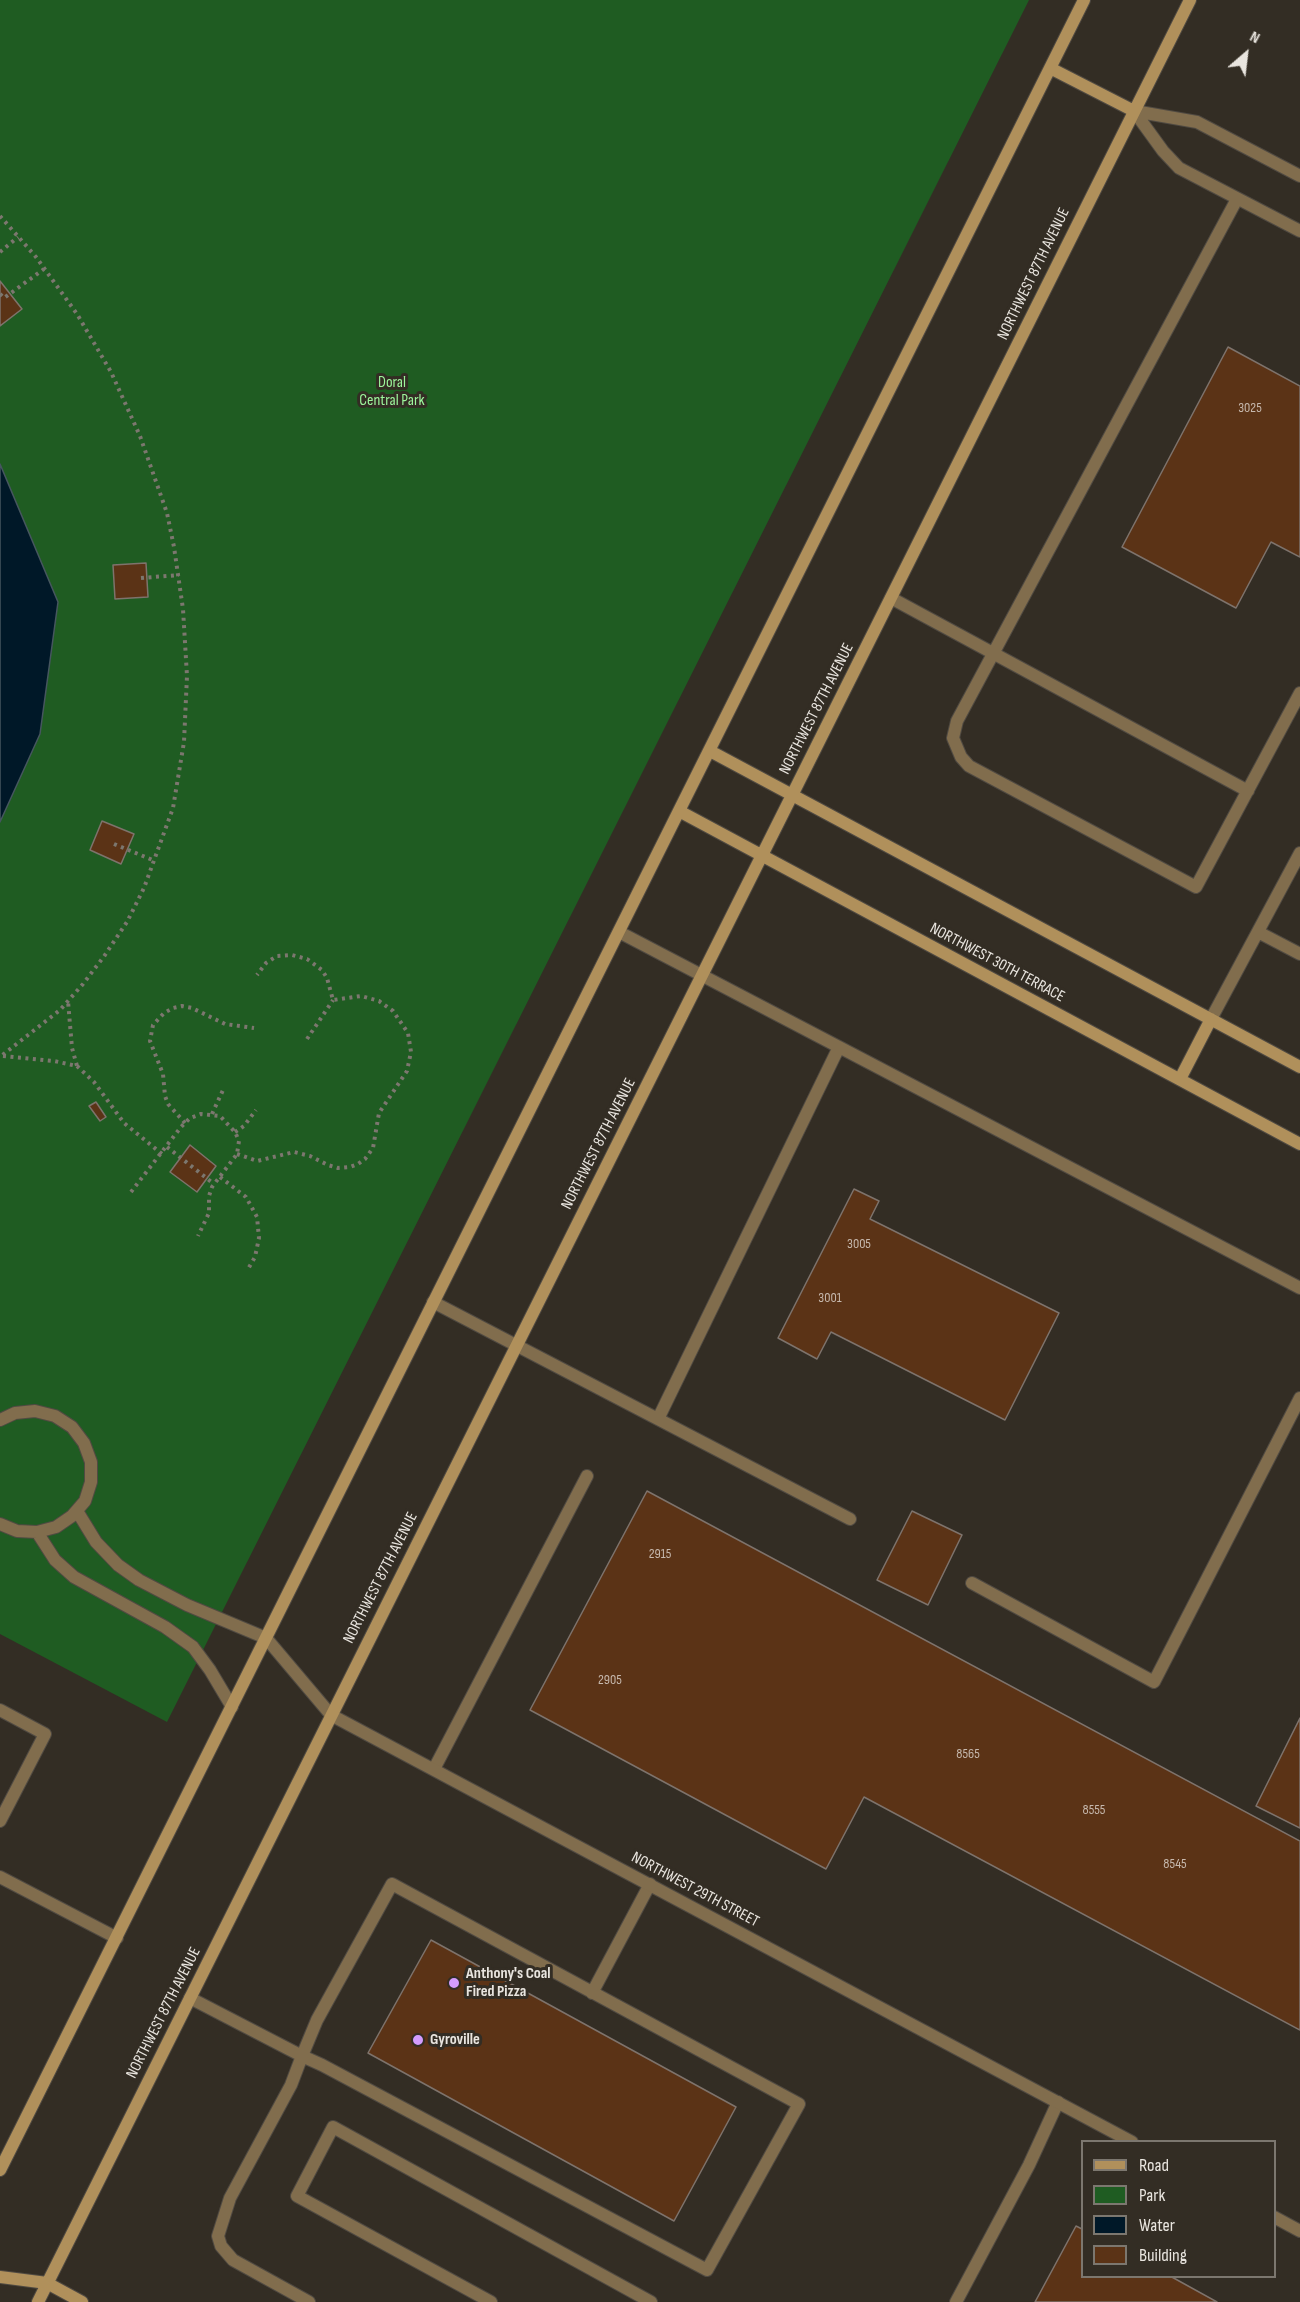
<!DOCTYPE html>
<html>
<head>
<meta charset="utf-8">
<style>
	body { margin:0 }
	#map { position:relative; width:1300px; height:2302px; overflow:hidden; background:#332d24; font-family:"Sofia Sans Condensed",sans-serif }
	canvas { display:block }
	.legend { position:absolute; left:1081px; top:2140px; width:195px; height:138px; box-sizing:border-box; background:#332d24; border:2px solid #7c776f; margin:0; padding:8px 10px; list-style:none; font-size:18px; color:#e9e5df }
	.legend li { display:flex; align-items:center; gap:12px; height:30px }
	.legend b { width:30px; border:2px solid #7c776f }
	.north { position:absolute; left:1216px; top:24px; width:60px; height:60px; -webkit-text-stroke:4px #332d24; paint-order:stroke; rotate:28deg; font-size:16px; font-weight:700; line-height:24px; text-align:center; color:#e9e5df }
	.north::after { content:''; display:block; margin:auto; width:21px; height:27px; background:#e9e5df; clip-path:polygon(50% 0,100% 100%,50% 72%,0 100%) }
</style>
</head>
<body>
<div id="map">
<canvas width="1300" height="2302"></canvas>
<ul class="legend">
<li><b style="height:8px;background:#b0905b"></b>Road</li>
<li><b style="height:16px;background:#1f5c22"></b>Park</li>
<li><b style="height:16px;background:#001828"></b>Water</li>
<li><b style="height:16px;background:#5b3316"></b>Building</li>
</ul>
<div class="north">N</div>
</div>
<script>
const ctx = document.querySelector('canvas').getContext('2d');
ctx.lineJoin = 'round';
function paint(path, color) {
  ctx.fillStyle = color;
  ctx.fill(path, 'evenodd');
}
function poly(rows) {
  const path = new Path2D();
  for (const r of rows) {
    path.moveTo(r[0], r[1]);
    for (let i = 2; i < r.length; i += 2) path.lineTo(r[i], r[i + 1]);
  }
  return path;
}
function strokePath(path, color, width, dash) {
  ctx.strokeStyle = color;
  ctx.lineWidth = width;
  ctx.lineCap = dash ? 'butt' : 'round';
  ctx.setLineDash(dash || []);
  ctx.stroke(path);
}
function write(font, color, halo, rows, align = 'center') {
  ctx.font = font + ' "Sofia Sans Condensed",sans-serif';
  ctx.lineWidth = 6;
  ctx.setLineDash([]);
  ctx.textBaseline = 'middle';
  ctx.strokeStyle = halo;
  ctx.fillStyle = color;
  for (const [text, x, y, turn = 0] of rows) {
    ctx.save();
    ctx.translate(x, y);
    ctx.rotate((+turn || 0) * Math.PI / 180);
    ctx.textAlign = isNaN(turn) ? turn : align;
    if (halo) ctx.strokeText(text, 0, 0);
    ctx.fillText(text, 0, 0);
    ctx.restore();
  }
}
paint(poly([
	[0,0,1029,0,167,1722,0,1634]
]), '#1f5c22');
const water = poly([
	[0,464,58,602,40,734,0,822,0,464]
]);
paint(water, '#001828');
strokePath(water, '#46565f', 1.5);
const building = poly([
	[0,281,22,309,0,326,0,281],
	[1228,347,1300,386,1300,557,1271,542,1236,608,1122,547,1228,347],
	[146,563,148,597,115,599,113,565,146,563],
	[102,821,134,834,121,864,90,850,102,821],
	[96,1102,106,1117,100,1121,89,1106,96,1102],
	[190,1145,216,1166,197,1192,170,1172,190,1145],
	[854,1189,879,1201,870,1219,1059,1313,1005,1420,831,1332,817,1359,778,1338,854,1189],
	[647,1491,1300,1841,1300,2030,864,1797,826,1869,530,1710,647,1491],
	[912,1511,962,1535,928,1605,877,1580,912,1511],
	[1300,1718,1300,1828,1256,1806,1300,1718],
	[431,1940,736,2107,674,2221,368,2053,431,1940],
	[1076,2226,1082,2229,1082,2276,1170,2276,1217,2302,1035,2302,1076,2226]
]);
paint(building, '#5b3316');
strokePath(building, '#7e736c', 1.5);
const lane = poly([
	[1134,111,1163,151,1179,168,1300,231],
	[1134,111,1197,122,1300,176],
	[1237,199,957,721,953,738,961,757,969,766,1196,887,1300,693],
	[891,598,1248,791],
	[619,932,1300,1288],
	[1258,932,1300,954],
	[1211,1019,1300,853],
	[433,1302,850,1519],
	[658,1419,839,1047],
	[0,1420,15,1413,35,1411,55,1416,72,1427,84,1443,91,1462,91,1482,85,1501,72,1516,56,1527,37,1532,17,1531,0,1524],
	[77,1511,96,1542,118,1565,139,1580,187,1605,266,1638],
	[37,1532,55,1560,74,1577,165,1627,193,1647,210,1670,232,1707],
	[972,1583,1154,1682,1300,1398],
	[0,1710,45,1734,0,1821],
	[434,1769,587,1476],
	[0,1877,117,1938],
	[392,1884,799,2104,707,2270,322,2065,302,2056,317,2020,392,1884],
	[592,1993,650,1884],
	[190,1998,302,2056,291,2085,230,2198,218,2236,221,2246,233,2260,309,2302],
	[491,2302,297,2196,333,2127,651,2302],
	[956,2302,1029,2165,1058,2102]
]);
const street = poly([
	[266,1638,331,1715,1132,2142],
	[1274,2217,1300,2231]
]);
const secondary = poly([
	[1050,68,1134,111],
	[710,751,1300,1067],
	[679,811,1300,1144],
	[1180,1079,1211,1019],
	[0,2170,1084,0],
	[0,2277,47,2283,82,2302],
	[38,2302,1190,0]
]);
strokePath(lane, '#504a42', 14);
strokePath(street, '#504a42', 14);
strokePath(secondary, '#504a42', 14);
strokePath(poly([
	[0,216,36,257,77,314,111,372,140,436,167,513,174,547,183,609,187,676,184,742,173,808,144,888,127,922,105,955,83,984,60,1010,0,1057],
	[0,252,18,237],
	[0,294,4,298,44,269],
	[141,578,179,575],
	[114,844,155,861],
	[307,1039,333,1000],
	[3,1056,54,1061,77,1066,72,1048,68,1001],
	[77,1066,94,1082,124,1123,162,1154],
	[212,1114,223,1090],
	[185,1123,168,1104,165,1096,163,1074,150,1041,153,1025,164,1013,173,1008,182,1006,192,1008,225,1024,254,1028],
	[235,1132,244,1126,256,1110],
	[167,1147,214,1184],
	[237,1154,257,1161,294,1152,310,1156,328,1165,338,1168,350,1167,358,1164,365,1159,373,1148,379,1113,407,1071,411,1052,408,1033,393,1011,379,1001,361,996,333,1000,327,978,322,970,307,959,292,955,277,956,266,963,257,975],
	[220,1177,246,1197,257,1217,259,1238,255,1257,248,1269],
	[131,1192,181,1127,190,1118,201,1114,220,1116,235,1132,239,1141,237,1154,212,1187,209,1196,209,1213,198,1236]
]), '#7c776f', 4, [3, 4.5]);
strokePath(lane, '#816d4d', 12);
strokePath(street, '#816d4d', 12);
strokePath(secondary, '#b0905b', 12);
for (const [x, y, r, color] of [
	[454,1983,6,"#d39cfd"],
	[418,2040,6,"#d39cfd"]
]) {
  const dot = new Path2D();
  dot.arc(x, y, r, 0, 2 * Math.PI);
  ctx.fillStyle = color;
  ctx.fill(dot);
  strokePath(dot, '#332d24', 2);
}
write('14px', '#c6b8ad', null, [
	["3025",1250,408],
	["3005",859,1244],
	["3001",830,1298],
	["2915",660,1554],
	["2905",610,1680],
	["8565",968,1754],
	["8555",1094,1810],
	["8545",1175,1864]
]);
write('16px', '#e9e5df', '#332d24', [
	["NORTHWEST 87TH AVENUE",1034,274,-64],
	["NORTHWEST 87TH AVENUE",817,709,-63],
	["NORTHWEST 30TH TERRACE",997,963,28],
	["NORTHWEST 87TH AVENUE",599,1144,-63],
	["NORTHWEST 87TH AVENUE",381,1578,-63],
	["NORTHWEST 29TH STREET",695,1890,28],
	["NORTHWEST 87TH AVENUE",164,2013,-63]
]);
write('16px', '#9df69c', '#332d24', [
	["Doral",392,383],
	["Central Park",392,401]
]);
write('bold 16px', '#e9e5df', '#332d24', [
	["Anthony's Coal",466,1974],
	["Fired Pizza",466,1992],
	["Gyroville",430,2040]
], 'left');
</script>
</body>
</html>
